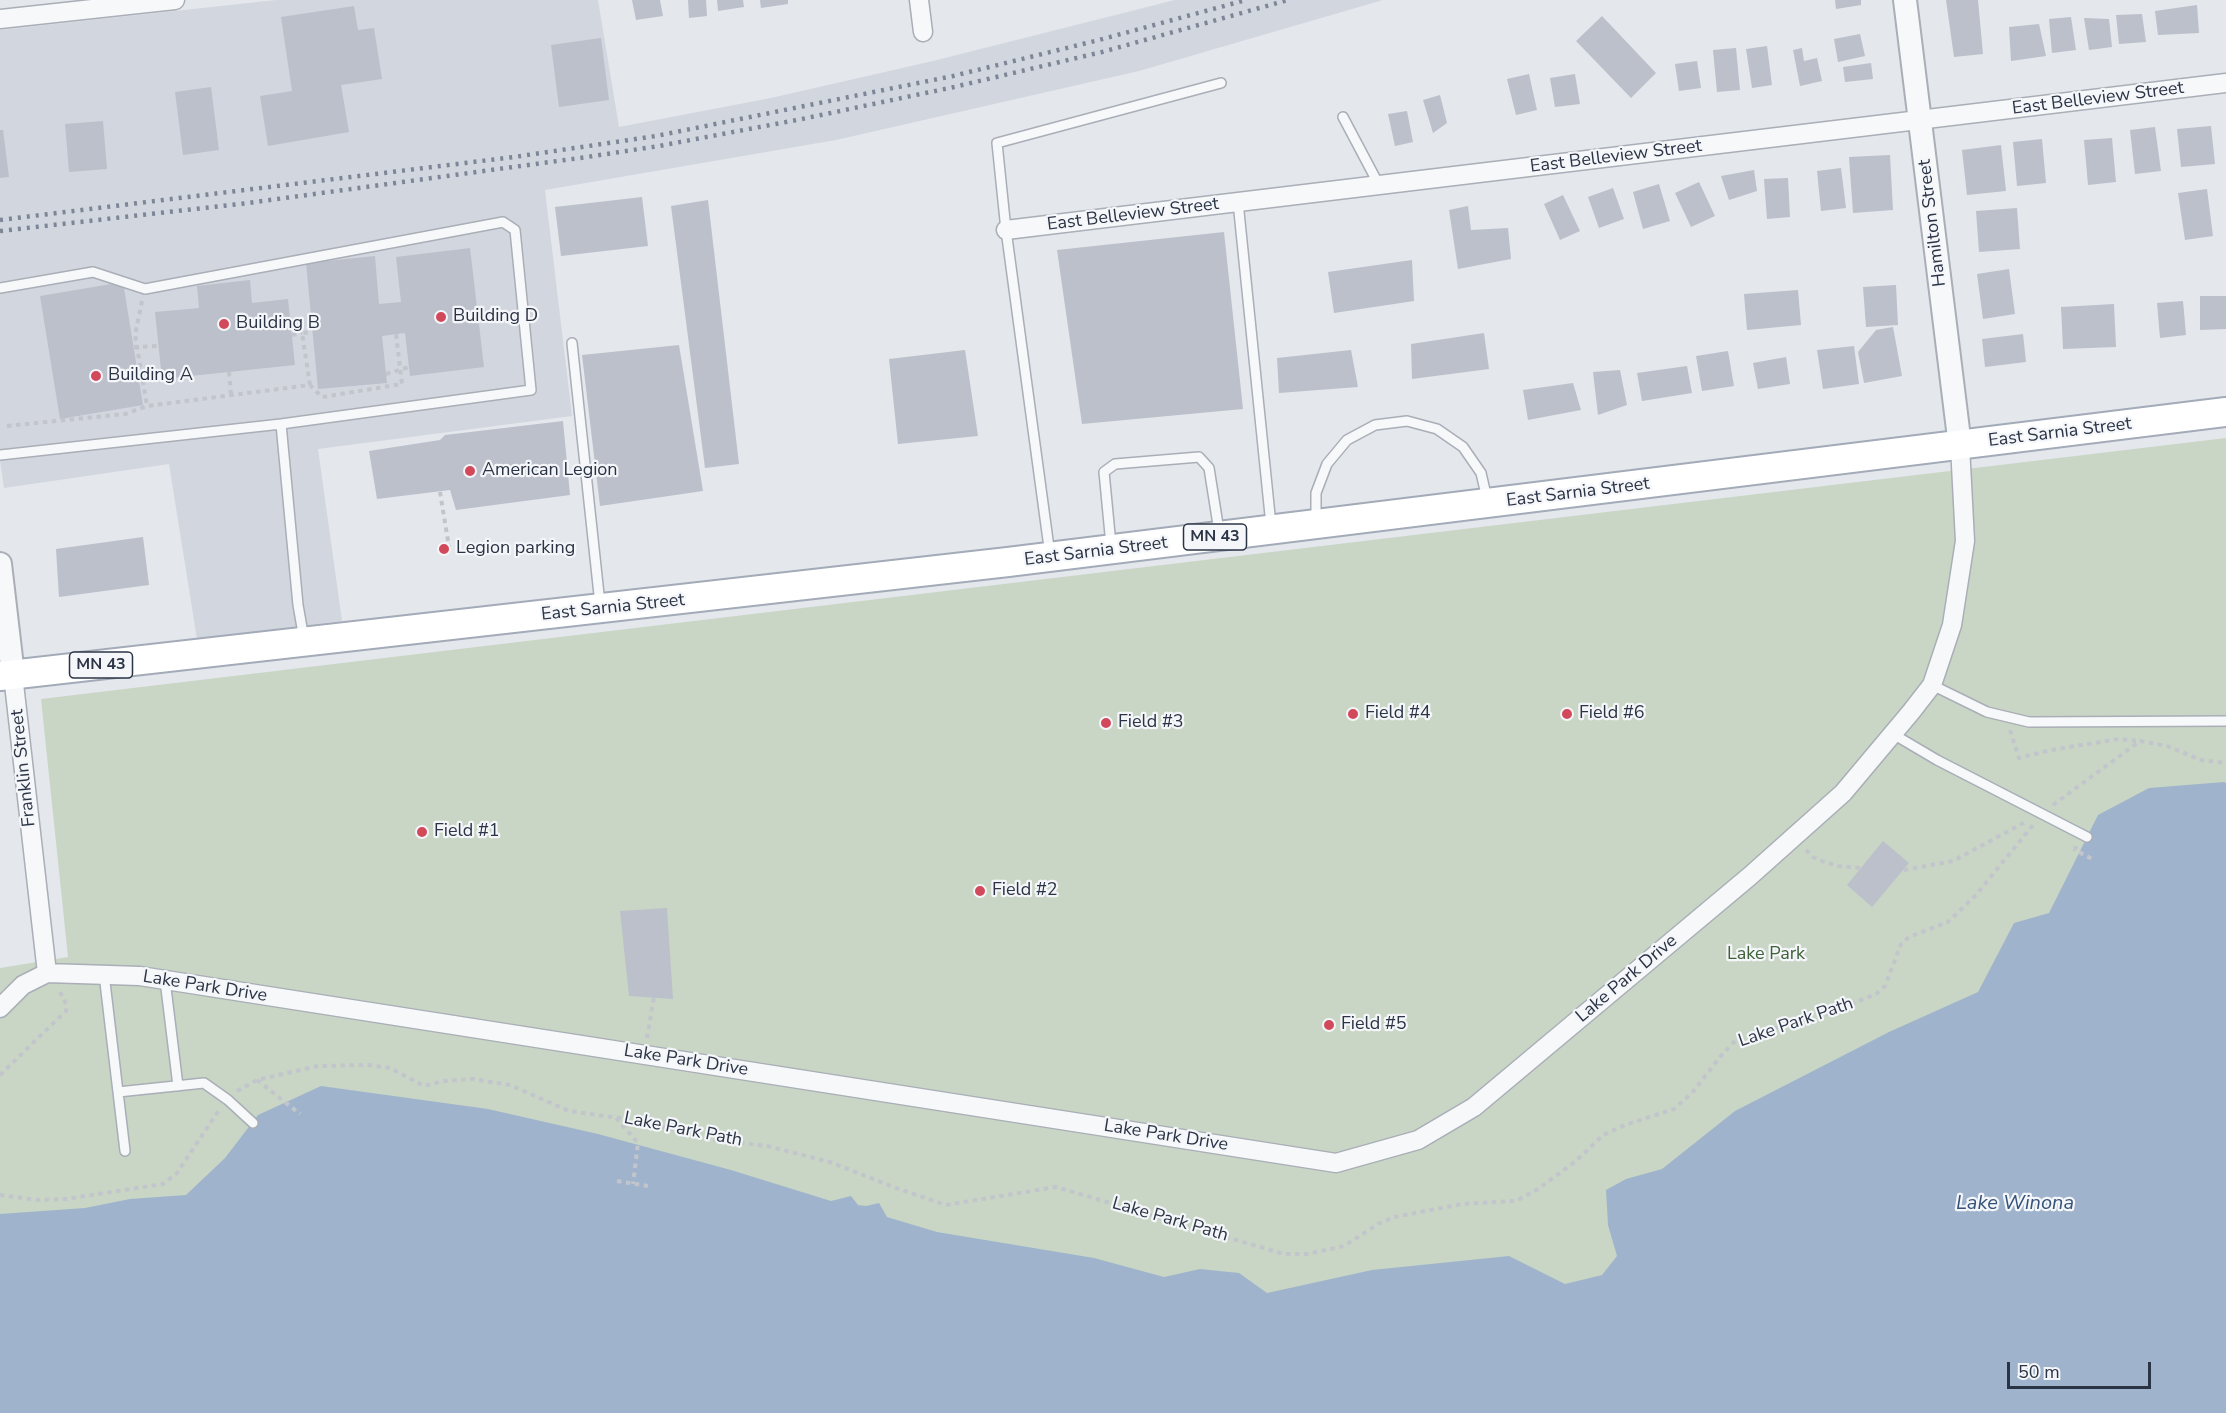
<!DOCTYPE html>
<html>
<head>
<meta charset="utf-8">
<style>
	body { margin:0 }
	#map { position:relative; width:2226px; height:1413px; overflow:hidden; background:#e4e7ec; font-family:"Nunito Sans",sans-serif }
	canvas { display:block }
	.scale { position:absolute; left:2007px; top:1362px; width:144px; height:27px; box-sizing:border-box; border:3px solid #2b3445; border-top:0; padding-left:8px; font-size:18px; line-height:21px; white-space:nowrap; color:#2b3445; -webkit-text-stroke:4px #f4f6f9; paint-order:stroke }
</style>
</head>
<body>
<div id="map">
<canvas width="2226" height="1413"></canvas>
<div class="scale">50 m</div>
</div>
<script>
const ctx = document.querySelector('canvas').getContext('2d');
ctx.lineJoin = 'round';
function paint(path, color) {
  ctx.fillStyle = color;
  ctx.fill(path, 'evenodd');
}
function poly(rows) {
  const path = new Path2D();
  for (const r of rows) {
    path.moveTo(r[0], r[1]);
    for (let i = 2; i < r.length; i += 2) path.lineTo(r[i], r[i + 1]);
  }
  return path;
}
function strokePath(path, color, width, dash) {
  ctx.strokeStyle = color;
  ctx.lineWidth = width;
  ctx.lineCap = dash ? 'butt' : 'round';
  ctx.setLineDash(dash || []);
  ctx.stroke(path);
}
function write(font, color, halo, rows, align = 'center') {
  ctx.font = font + ' "Nunito Sans",sans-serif';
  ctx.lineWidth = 4.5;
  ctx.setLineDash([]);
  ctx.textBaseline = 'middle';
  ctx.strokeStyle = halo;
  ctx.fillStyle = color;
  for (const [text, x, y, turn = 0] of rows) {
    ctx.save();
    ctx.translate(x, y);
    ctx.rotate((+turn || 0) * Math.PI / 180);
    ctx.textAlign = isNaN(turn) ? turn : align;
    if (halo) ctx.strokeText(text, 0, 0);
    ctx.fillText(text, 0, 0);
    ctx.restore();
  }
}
paint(poly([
	[276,0,598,0,619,127,771,98,933,61,1175,0,1383,0,1139,71,836,140,545,190,572,416,318,449,342,621,197,639,169,464,4,488,0,460,0,30]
]), '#d2d6de');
paint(poly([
	[2226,438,2226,1413,0,1413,0,968,68,957,41,699]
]), '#c9d6c5');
paint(poly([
	[2224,782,2226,783,2226,1413,0,1413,0,1214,85,1208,130,1199,186,1195,225,1158,258,1115,321,1086,488,1109,598,1134,731,1170,831,1201,851,1196,858,1205,866,1206,879,1203,887,1217,937,1232,1094,1258,1164,1277,1200,1269,1239,1273,1267,1293,1372,1270,1509,1256,1565,1284,1602,1275,1617,1256,1608,1225,1606,1190,1626,1179,1662,1169,1735,1111,1889,1032,1978,992,2014,923,2049,913,2098,815,2149,788]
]), '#9fb4cc');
paint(poly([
	[632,0,660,0,663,16,636,20],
	[688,0,706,0,707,16,689,18],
	[717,0,743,0,744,7,718,11],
	[760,0,788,0,788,4,761,8],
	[1835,0,1861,0,1861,5,1836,9],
	[1946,0,1978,0,1983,54,1954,57],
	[2197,5,2199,33,2158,35,2155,11],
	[354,6,358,30,374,28,382,79,341,85,349,132,268,146,260,96,292,91,281,17],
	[2142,14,2146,42,2119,44,2116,15],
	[1602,16,1656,73,1631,98,1576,41],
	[2071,17,2076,50,2052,53,2049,19],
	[2084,18,2109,19,2112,47,2089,50],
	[2039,24,2046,56,2011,61,2009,27],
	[1860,34,1865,56,1838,62,1834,39],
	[601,38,609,100,559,107,551,45],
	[1767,46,1772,85,1752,88,1746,49],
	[1736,48,1740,90,1717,92,1713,50],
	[1802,48,1804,61,1817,58,1822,81,1800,86,1793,50],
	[1697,61,1701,88,1679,91,1675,64],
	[1871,63,1873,79,1845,82,1843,67],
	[1529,74,1537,110,1516,115,1507,79],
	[1575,74,1580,104,1555,107,1550,78],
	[211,87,219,150,183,155,175,92],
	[1440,95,1447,123,1433,133,1423,100],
	[1407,111,1413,142,1395,146,1388,114],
	[103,121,107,169,69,172,65,124],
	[2211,126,2215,164,2181,167,2177,129],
	[2155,127,2161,171,2135,174,2130,130],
	[0,130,3,130,9,177,0,178],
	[2112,138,2116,182,2088,185,2084,140],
	[2042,139,2046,183,2017,186,2013,142],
	[2001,145,2006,191,1967,195,1962,150],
	[1890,155,1893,210,1853,213,1849,157],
	[1841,168,1846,208,1821,211,1817,171],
	[1754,170,1757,191,1729,200,1721,176],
	[1788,178,1790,217,1767,219,1764,179],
	[1699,182,1715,216,1691,227,1675,193],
	[1659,184,1670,221,1643,229,1633,192],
	[1613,188,1624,219,1599,228,1588,197],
	[2207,189,2213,236,2185,240,2178,193],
	[1563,195,1580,231,1560,240,1544,204],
	[642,197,648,246,561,256,555,207],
	[708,200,739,464,705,468,671,206],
	[1468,206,1471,230,1508,228,1511,259,1458,269,1449,210],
	[2017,208,2020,249,1979,252,1976,211],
	[1224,232,1243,409,1082,424,1057,250],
	[470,248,484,367,410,376,405,333,382,336,387,383,318,389,306,263,375,256,379,304,401,302,396,257],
	[1412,260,1414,301,1334,313,1328,272],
	[2009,269,2015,314,1983,319,1977,274],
	[250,280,252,303,288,299,295,365,162,379,155,312,199,308,197,286],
	[123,282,143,405,60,419,40,296],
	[1896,285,1898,325,1866,327,1863,287],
	[1798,290,1801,325,1747,330,1744,294],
	[2200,296,2226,296,2226,329,2200,330],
	[2183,301,2186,335,2160,338,2157,303],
	[2114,304,2116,347,2063,349,2061,307],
	[1893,327,1902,376,1864,383,1858,352,1876,330],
	[1484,333,1489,369,1412,379,1411,344],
	[2023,334,2026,362,1985,367,1982,339],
	[679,345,703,491,600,506,582,355],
	[1854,346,1859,384,1823,389,1817,350],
	[965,350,978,436,898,444,889,359],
	[1351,350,1358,387,1279,393,1277,358],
	[1728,351,1734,386,1702,391,1696,356],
	[1786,357,1790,384,1758,389,1753,363],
	[1687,366,1692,393,1642,401,1637,373],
	[1620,370,1627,405,1598,415,1593,372],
	[1573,383,1581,410,1528,420,1523,390],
	[563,421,570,495,456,510,450,490,377,499,369,451,440,440,445,435],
	[143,537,149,585,59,597,56,549],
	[1883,841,1909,863,1872,907,1847,885],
	[667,908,673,999,629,996,620,911]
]), '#bbc0ca');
const service = poly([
	[1343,117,1379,185],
	[1238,202,1271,525],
	[0,288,93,272,145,289,503,222,515,230,531,390,281,424,0,455],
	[572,343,600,604],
	[281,424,298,605,304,639],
	[1316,520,1316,493,1327,464,1347,440,1375,425,1407,421,1437,429,1463,447,1481,473,1487,499],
	[1111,545,1104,472,1115,464,1199,457,1209,468,1219,531],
	[1050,555,1006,230,997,143,1221,83],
	[1932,685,1987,712,2029,722,2226,721],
	[1893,734,1937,760,2087,837],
	[104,974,125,1151],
	[165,980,178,1086],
	[118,1092,204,1083,228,1100,253,1123]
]);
const minor = poly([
	[919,0,923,32],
	[0,19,175,0],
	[1006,230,2226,83],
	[13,675,47,973],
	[0,1008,23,985,47,973,140,976,1336,1163,1418,1140,1474,1107,1750,876,1843,793,1911,712,1932,685,1952,625,1965,541,1960,446]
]);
const tertiary = poly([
	[1905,0,1960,446],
	[0,564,13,675]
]);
const primary = poly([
	[0,676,1008,562,2226,412]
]);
strokePath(service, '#a9aeb7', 12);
strokePath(minor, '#a9aeb7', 21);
strokePath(tertiary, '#a9aeb7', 26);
strokePath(primary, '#a3abb8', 32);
strokePath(poly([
	[142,301,135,335,147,406],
	[292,335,302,333],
	[134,347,159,346],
	[229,372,231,395],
	[386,374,409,367],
	[310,385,302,333,312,332],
	[7,426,125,414,147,406,310,385,322,397,402,384,396,334],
	[440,492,449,547],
	[2010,730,2019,758,2051,750,2119,739,2139,741],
	[2053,805,2140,741,2167,746,2201,760,2226,763],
	[2076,846,2075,850,2094,860],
	[1806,850,1813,857,1822,861,1838,866,1861,868],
	[1904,870,1953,861,2027,821],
	[647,1038,654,997],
	[0,1075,66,1011,66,1004,60,992],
	[257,1080,300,1114],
	[237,1091,257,1080,318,1066,368,1065,390,1068,424,1086,443,1081,473,1079,510,1085,569,1111,641,1121,708,1139,767,1146,830,1162,896,1188,946,1205,1056,1187,1284,1254,1307,1254,1344,1246,1378,1224,1394,1217,1462,1204,1516,1201,1538,1189,1576,1161,1603,1135,1625,1125,1674,1109,1692,1093,1720,1057,1734,1042,1755,1033,1820,1017,1876,994,1885,986,1901,944,1909,937,1948,922,1976,895,2033,825],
	[616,1118,638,1143,633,1184],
	[617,1181,648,1186],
	[0,1195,38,1200,66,1199,163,1184,177,1173,219,1110]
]), '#c2c5cb', 4, [4.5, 4.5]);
strokePath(service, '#f7f8fa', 9);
strokePath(minor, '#f7f8fa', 18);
strokePath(tertiary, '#f7f8fa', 22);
strokePath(primary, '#fff', 28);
strokePath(poly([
	[0,220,514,157,656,136,953,76,1099,40,1246,0],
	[0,231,248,203,587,157,659,146,802,119,954,87,1102,52,1288,0]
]), '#7d8696', 4.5, [3, 6]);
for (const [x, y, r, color] of [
	[441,317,6,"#d1495b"],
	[224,324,6,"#d1495b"],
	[96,376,6,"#d1495b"],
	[470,471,6,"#d1495b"],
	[444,549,6,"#d1495b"],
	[1353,714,6,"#d1495b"],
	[1567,714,6,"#d1495b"],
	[1106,723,6,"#d1495b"],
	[422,832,6,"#d1495b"],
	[980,891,6,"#d1495b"],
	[1329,1025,6,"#d1495b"]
]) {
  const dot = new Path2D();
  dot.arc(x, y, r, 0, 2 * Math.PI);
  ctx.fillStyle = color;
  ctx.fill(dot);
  strokePath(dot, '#f4f6f9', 2);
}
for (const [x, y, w] of [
	[1215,537,63],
	[101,665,63]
]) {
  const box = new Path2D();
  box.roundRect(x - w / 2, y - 13, w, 26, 4.5);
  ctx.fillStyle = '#f4f6f9';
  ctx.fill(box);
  strokePath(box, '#2b3445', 1.5);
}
write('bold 16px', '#2b3445', null, [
	["MN 43",1215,537],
	["MN 43",101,665]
]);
write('18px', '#2b3445', '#f4f6f9', [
	["East Belleview Street",2098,99,-7],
	["East Belleview Street",1616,157,-7],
	["East Belleview Street",1133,215,-7],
	["Hamilton Street",1933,223,-97],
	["East Sarnia Street",2060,433,-7],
	["East Sarnia Street",1578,493,-7],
	["East Sarnia Street",1096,552,-7],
	["East Sarnia Street",613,608,-6],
	["Franklin Street",24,768,-96],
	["Lake Park Drive",1627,979,-40],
	["Lake Park Drive",205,987,9],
	["Lake Park Path",1796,1023,-19],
	["Lake Park Drive",686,1061,9],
	["Lake Park Path",683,1130,11],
	["Lake Park Drive",1166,1136,9],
	["Lake Park Path",1170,1220,16]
]);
write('18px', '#2b3445', '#f4f6f9', [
	["Building D",453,317],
	["Building B",236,324],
	["Building A",108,376],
	["American Legion",482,471],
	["Legion parking",456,549],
	["Field #4",1365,714],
	["Field #6",1579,714],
	["Field #3",1118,723],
	["Field #1",434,832],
	["Field #2",992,891],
	["Field #5",1341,1025]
], 'left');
write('18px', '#3f6138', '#f4f6f9', [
	["Lake Park",1766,955]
]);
write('italic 20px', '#34527a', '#f4f6f9', [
	["Lake Winona",2015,1204]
]);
</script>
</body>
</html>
